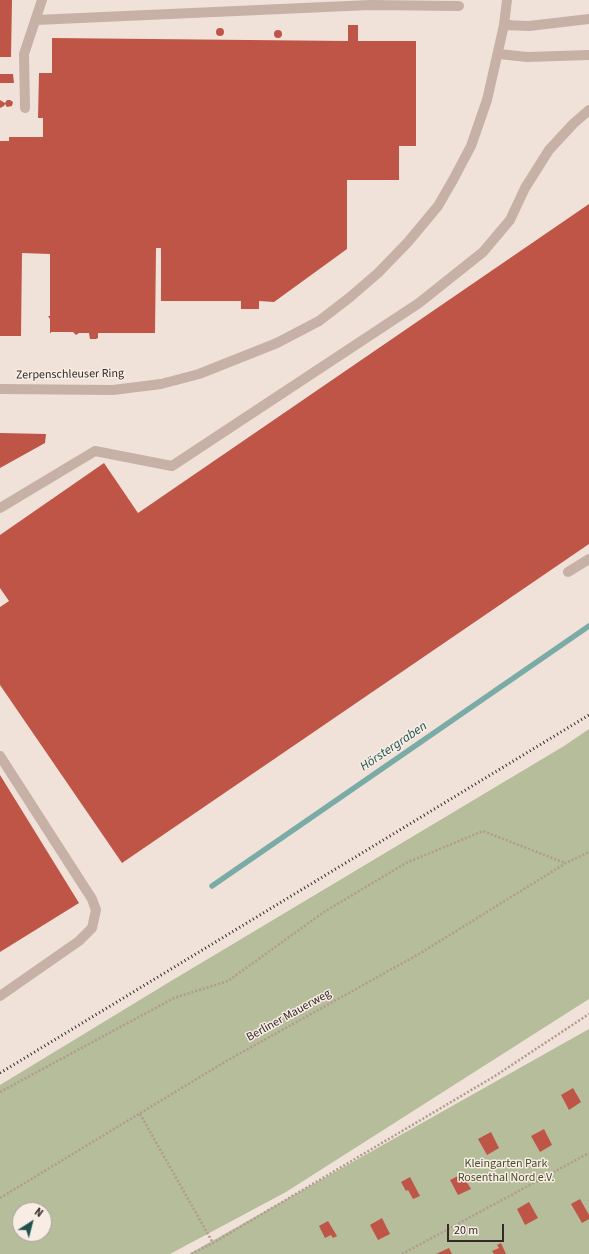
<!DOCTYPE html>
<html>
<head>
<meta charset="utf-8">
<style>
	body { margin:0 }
	#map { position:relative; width:589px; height:1254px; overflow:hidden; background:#f0e2d9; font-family:"Source Sans 3",sans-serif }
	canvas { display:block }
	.north { position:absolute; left:12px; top:1202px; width:40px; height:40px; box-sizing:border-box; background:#f8ede5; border:1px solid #a99f99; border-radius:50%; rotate:36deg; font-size:11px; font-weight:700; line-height:16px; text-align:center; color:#332926 }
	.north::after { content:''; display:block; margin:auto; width:14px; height:18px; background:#1f524f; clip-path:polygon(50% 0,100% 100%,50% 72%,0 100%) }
	.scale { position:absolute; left:447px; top:1224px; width:57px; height:18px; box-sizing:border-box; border:2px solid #332926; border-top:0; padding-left:5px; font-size:12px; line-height:14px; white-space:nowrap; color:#332926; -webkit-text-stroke:3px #f8ede5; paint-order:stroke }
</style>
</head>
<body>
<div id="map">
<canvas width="589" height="1254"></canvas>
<div class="north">N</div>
<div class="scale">20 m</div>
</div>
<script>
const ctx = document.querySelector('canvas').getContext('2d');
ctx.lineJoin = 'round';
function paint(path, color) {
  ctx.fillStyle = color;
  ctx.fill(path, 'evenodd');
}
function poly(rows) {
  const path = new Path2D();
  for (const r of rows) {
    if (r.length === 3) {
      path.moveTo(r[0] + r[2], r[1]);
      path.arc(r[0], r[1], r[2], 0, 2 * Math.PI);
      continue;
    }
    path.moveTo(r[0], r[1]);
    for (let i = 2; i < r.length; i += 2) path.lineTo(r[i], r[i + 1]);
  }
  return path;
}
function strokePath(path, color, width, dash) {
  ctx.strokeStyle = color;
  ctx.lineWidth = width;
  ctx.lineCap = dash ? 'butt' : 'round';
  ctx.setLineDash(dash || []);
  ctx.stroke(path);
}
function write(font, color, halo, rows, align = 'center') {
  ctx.font = font + ' "Source Sans 3",sans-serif';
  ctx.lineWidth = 3;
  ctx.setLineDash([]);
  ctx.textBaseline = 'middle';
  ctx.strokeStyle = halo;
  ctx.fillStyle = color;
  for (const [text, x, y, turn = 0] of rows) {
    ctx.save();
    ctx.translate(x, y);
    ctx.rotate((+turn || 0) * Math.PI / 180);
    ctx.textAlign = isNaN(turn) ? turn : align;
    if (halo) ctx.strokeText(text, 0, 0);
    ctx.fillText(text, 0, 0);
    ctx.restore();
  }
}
paint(poly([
	[589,729,589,999,286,1192,170,1254,0,1254,0,1085,171,981,564,746],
	[20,1210,44,1210,44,1234,20,1234],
	[589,1029,589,1254,189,1254]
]), '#b6bd9a');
strokePath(poly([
	[212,886,589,626]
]), '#7aaba6', 5.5);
paint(poly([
	[0,0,12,0,11,57,0,57],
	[348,25,358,25,358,41,416,41,416,146,399,146,399,180,347,180,347,249,274,302,259,301,259,309,241,309,241,301,161,301,161,248,156,248,155,333,98,333,98,338,96,339,90,339,89,333,79,333,76,335,73,332,51,332,51,333,50,333,50,319,48,316,50,316,50,254,22,253,21,336,0,336,0,141,9,141,9,137,43,137,43,118,38,118,39,73,52,73,52,38,348,41],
	[220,32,4],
	[278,34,4],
	[0,74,13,74,14,83,0,83],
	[0,100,5,103,7,100,10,100,13,102,12,106,7,107,5,104,4,106,0,108],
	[589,204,589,544,122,863,0,685,0,607,9,601,0,588,0,535,104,463,138,513],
	[0,433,46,434,45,443,0,468],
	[0,775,79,903,0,952],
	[573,1088,581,1102,569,1110,561,1095],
	[544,1129,552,1145,540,1152,531,1136],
	[491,1132,499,1148,487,1155,478,1139],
	[462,1174,471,1189,458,1195,450,1180],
	[410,1177,420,1196,413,1199,408,1190,406,1191,401,1182],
	[580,1199,589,1215,589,1219,582,1223,571,1204],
	[529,1202,538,1218,525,1225,517,1209],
	[382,1218,390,1234,378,1240,370,1225],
	[328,1221,337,1236,333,1238,331,1235,325,1238,319,1226],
	[501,1243,506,1254,494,1254,492,1251,499,1248,497,1245],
	[449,1248,452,1254,436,1254]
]), '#bf5547');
strokePath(poly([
	[0,1092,174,998,228,981,324,912,406,863,483,831,565,863],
	[140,1114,213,1243],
	[0,1198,228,1060,419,954,566,863,589,852],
	[191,1254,213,1243,495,1076,589,1014],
	[402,1254,589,1153]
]), '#b29a90', 2.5, [2, 2]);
strokePath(poly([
	[36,20,370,5,459,6],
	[504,25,529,26,589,19],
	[499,54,527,57,589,55],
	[25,108,24,54,42,0],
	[0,508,95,451,172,466,419,303,483,252,510,220,525,188,549,150,573,124,589,110],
	[568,572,589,559],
	[0,756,92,899,96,910,92,928,79,941,0,996]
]), '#c7b1a6', 10);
strokePath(poly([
	[0,389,113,390,161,384,199,374,277,343,319,321,349,298,378,273,408,242,438,206,453,180,471,146,487,100,504,25,507,0]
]), '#c7b1a6', 10);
strokePath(poly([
	[0,1073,589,715]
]), '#332926', 3, [1, 3]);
write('12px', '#332926', '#f8ede5', [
	["Zerpenschleuser Ring",70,375,-1],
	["Berliner Mauerweg",289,1016,-29]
]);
write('12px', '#47502c', '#f8ede5', [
	["Kleingarten Park",506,1164],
	["Rosenthal Nord e.V.",506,1178]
]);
write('italic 13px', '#1f524f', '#f8ede5', [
	["Hörstergraben",394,747,-34]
]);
</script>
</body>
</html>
